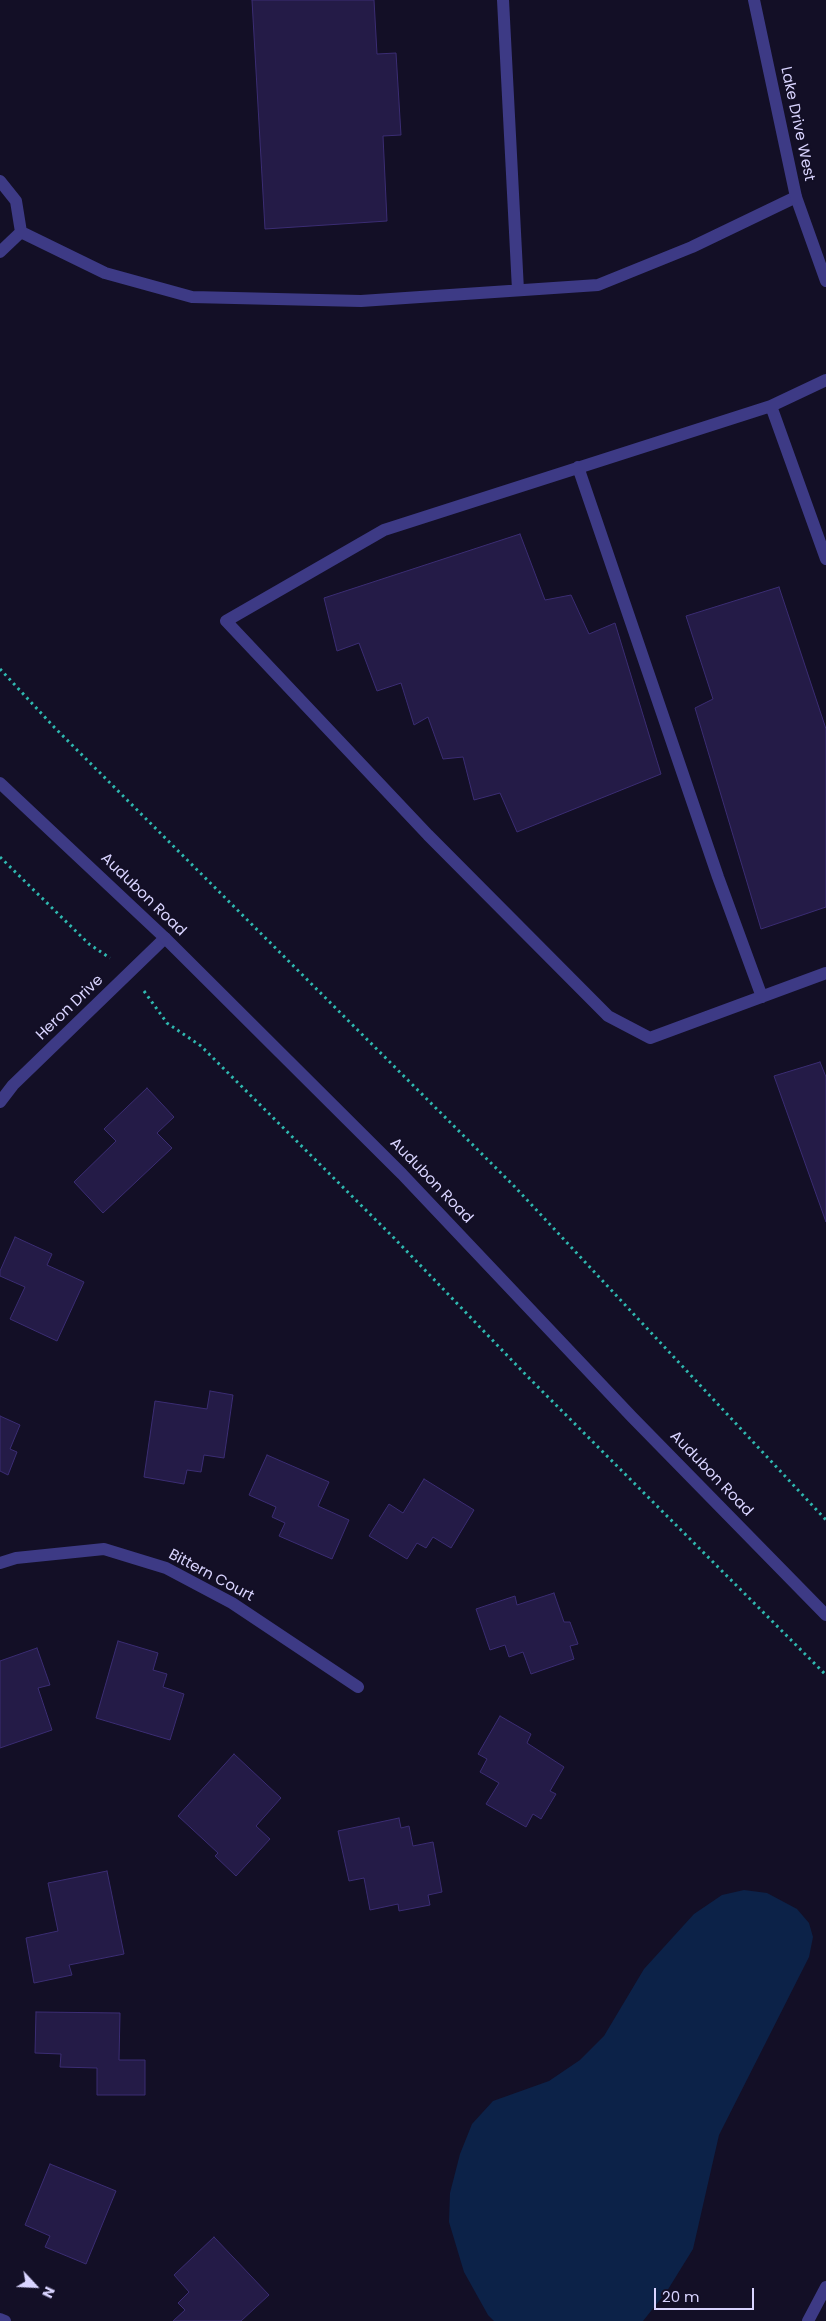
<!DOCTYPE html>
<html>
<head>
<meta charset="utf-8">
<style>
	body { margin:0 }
	#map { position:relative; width:826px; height:2321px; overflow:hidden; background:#130f26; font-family:Poppins,sans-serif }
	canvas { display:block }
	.north { position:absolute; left:10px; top:2261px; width:50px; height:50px; -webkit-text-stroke:4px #130f26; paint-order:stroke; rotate:115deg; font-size:14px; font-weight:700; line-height:20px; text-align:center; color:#d9d4ff }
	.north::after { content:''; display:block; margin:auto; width:18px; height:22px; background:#d9d4ff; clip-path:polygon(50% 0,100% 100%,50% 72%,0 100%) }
	.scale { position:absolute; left:654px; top:2288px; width:100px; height:22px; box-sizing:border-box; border:2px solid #d9d4ff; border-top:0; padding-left:6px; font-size:15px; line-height:18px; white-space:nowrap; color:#d9d4ff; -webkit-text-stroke:4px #130f26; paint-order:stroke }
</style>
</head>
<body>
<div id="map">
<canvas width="826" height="2321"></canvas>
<div class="north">N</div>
<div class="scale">20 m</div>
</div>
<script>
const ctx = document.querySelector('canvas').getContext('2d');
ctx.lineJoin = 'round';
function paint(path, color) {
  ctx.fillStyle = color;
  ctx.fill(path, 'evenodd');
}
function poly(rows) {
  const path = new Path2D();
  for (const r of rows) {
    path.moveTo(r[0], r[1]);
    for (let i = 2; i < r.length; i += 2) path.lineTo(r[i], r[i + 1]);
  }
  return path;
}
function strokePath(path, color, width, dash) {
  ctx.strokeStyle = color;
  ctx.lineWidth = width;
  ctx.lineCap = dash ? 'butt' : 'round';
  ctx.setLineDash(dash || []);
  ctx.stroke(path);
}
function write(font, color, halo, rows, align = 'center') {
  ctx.font = font + ' Poppins,sans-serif';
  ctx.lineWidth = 4;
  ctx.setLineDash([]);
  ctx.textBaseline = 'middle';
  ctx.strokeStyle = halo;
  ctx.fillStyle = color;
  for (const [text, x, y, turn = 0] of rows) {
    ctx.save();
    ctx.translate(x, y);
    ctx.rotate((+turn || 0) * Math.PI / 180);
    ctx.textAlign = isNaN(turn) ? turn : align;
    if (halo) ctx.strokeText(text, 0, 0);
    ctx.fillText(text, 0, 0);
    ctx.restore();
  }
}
paint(poly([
	[744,1890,767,1893,797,1909,809,1923,813,1937,809,1957,719,2135,693,2249,667,2291,643,2321,494,2321,488,2315,464,2272,449,2222,450,2193,460,2154,472,2124,493,2101,549,2081,580,2060,604,2036,644,1969,694,1914,722,1895]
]), '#0c2248');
const building = poly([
	[252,0,374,0,377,54,396,53,401,135,383,136,387,221,265,229,252,0],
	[520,534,545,600,571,595,589,634,615,623,661,774,517,832,500,793,474,800,463,757,443,759,428,717,414,725,401,683,377,691,359,643,337,651,324,598,520,534],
	[779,587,826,729,826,907,761,929,695,708,713,699,686,616,779,587],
	[820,1062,826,1077,826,1222,774,1076,820,1062],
	[147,1088,174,1117,157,1133,172,1148,103,1213,74,1182,116,1141,104,1129,147,1088],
	[15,1237,52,1254,47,1265,84,1282,57,1341,10,1319,25,1287,0,1276,0,1271,15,1237],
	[210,1391,233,1395,224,1458,204,1455,201,1472,187,1470,184,1484,144,1477,155,1401,207,1409,210,1391],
	[0,1416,20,1425,10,1449,17,1452,8,1475,0,1471,0,1416],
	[267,1455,329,1482,318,1506,349,1520,332,1559,279,1536,285,1523,272,1517,276,1507,249,1495,267,1455],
	[424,1479,474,1510,451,1548,433,1537,426,1548,417,1543,407,1559,369,1536,389,1504,403,1513,424,1479],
	[554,1593,564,1622,570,1622,578,1644,570,1646,574,1659,531,1674,523,1652,509,1657,505,1645,490,1650,476,1609,515,1596,517,1605,554,1593],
	[118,1641,158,1653,153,1670,167,1674,163,1687,184,1694,170,1740,96,1718,118,1641],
	[37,1648,50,1685,38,1688,52,1730,0,1748,0,1661,37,1648],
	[500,1716,531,1734,527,1743,564,1767,550,1791,556,1794,541,1819,533,1814,526,1827,486,1804,499,1783,480,1772,487,1759,478,1754,500,1716],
	[234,1754,281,1798,256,1826,270,1839,236,1876,215,1856,218,1853,178,1816,234,1754],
	[399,1818,401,1828,409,1826,413,1846,433,1842,442,1892,428,1895,430,1905,399,1911,398,1904,370,1910,364,1878,349,1881,338,1831,399,1818],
	[107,1871,124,1954,69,1965,72,1975,34,1983,26,1938,58,1931,48,1883,107,1871],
	[36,2012,120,2013,119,2060,145,2060,145,2095,97,2095,97,2068,60,2067,61,2054,35,2053,36,2012],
	[50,2164,116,2191,86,2264,45,2247,50,2236,25,2225,50,2164],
	[214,2237,269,2295,241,2321,173,2321,185,2310,178,2303,189,2292,174,2275,214,2237]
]);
paint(building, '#241b47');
strokePath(building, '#3b2d73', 1);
strokePath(poly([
	[0,669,54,727,515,1187,826,1520],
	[0,857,89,944,110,958],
	[144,991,167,1023,201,1046,394,1238,527,1376,826,1675]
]), '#2fb8b0', 3, [2.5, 4]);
strokePath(poly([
	[503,0,518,290],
	[0,181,16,201,21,232,0,252],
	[21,232,105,273,192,297,361,301,598,285,692,247,796,197],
	[826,380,771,406,826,559],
	[771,406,384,530,226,621,428,835,608,1016,650,1038,826,973],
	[578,467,718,877,762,997]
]), '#3d3a85', 12);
strokePath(poly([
	[754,0,796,197,826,281],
	[0,1102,13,1085,165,938],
	[0,1563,16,1558,104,1549,166,1568,232,1603,358,1687],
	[0,2319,5,2321]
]), '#3d3a85', 12);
strokePath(poly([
	[0,783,165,938,402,1174,632,1417,826,1615],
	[808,2321,826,2287]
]), '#3d3a85', 12);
write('15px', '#d9d4ff', '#130f26', [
	["Lake Drive West",797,124,78],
	["Audubon Road",143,895,44],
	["Heron Drive",70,1008,-44],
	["Audubon Road",431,1181,46],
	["Audubon Road",711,1474,46],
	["Bittern Court",211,1576,28]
]);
</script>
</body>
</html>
